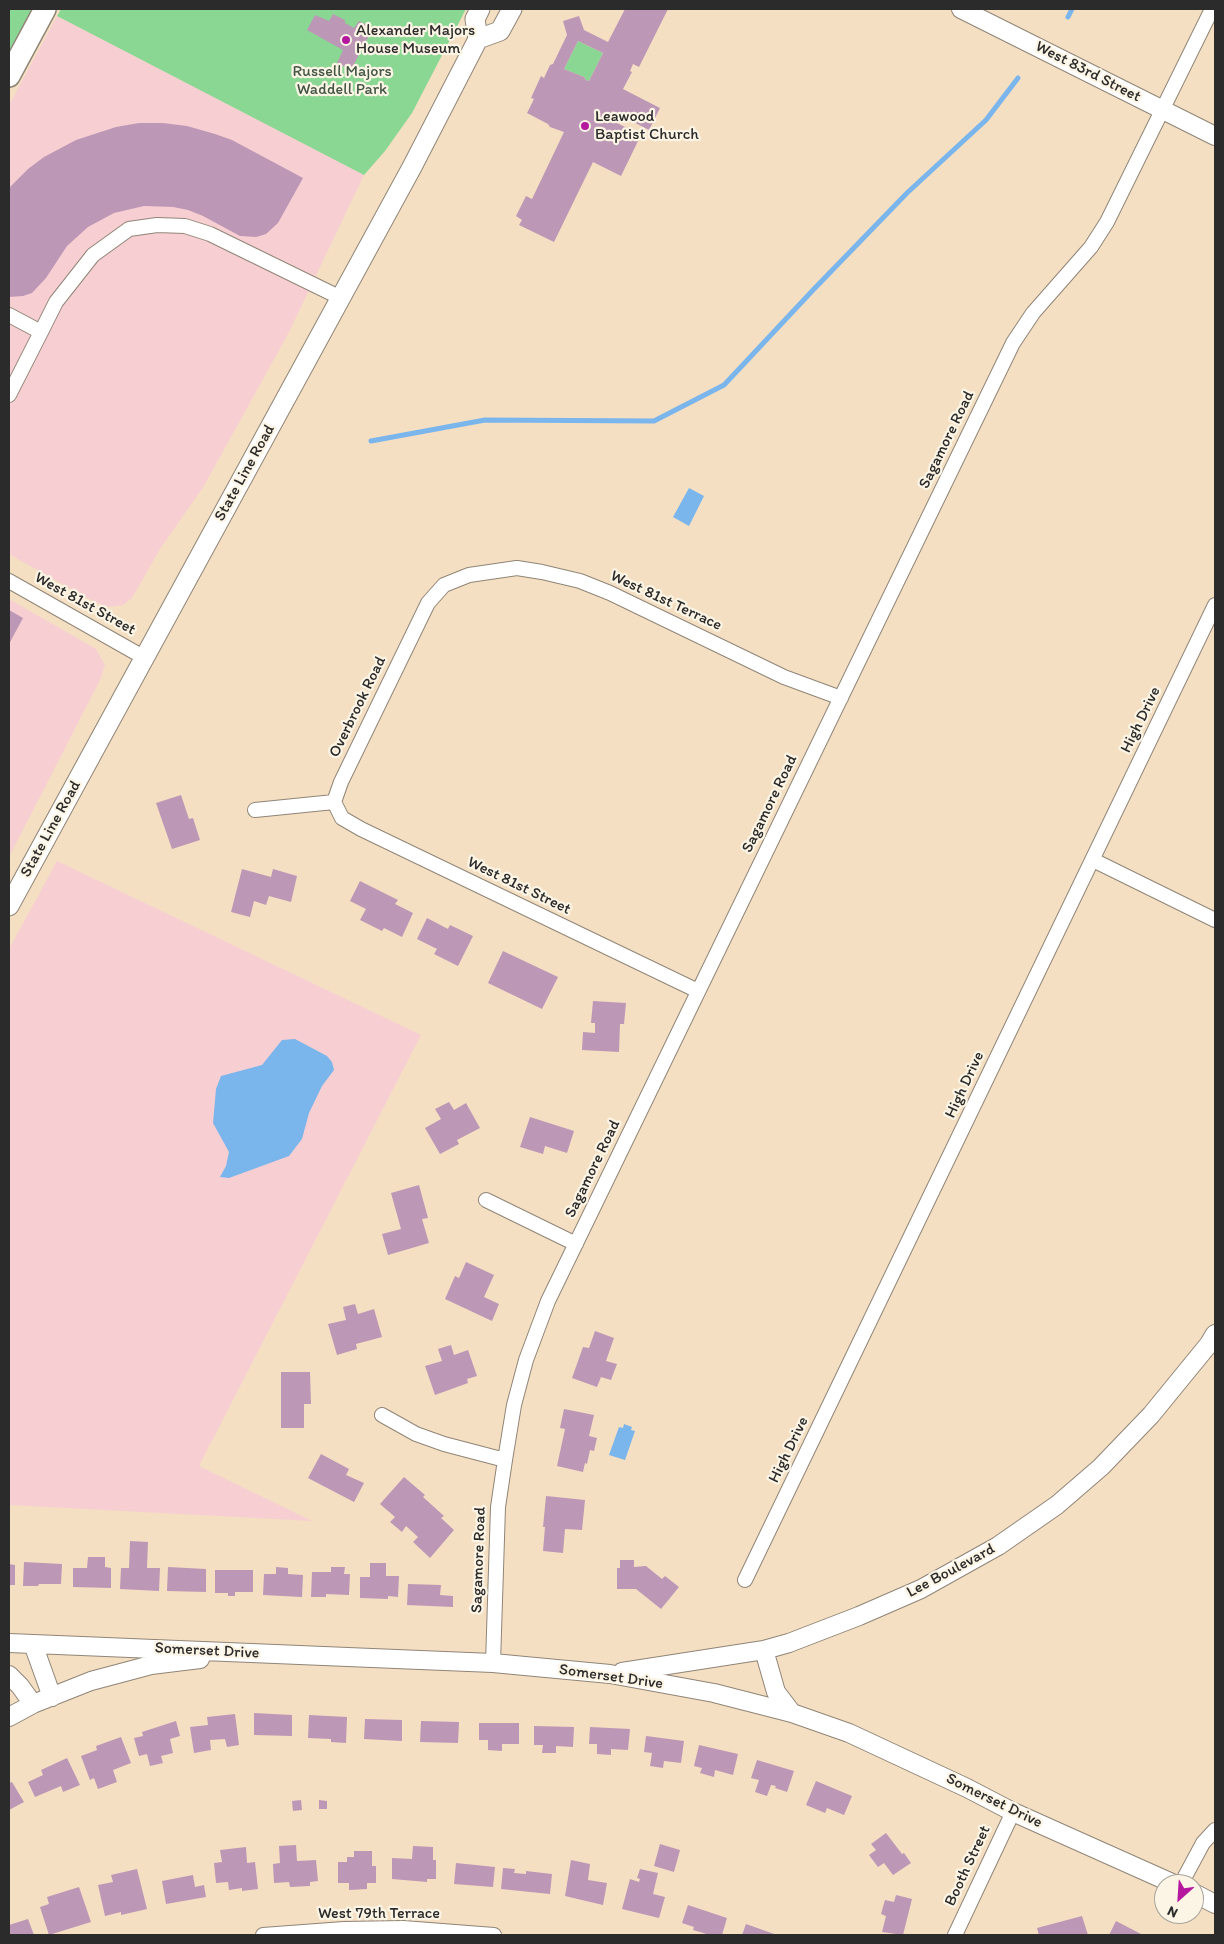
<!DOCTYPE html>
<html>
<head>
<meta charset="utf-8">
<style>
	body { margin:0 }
	#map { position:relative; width:1224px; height:1944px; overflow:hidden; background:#f4dfc3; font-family:Itim,sans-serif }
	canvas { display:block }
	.frame { position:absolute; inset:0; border:10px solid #2b2b2b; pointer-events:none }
	.north { position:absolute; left:1154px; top:1874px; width:50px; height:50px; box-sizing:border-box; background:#fcf5e5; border:1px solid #a8a49b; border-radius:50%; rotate:206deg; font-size:14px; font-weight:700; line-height:20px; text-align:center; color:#2b2b2b }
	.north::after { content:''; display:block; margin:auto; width:18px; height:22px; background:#b5179e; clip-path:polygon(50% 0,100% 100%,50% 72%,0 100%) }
</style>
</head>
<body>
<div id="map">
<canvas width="1224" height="1944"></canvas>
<div class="frame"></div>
<div class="north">N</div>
</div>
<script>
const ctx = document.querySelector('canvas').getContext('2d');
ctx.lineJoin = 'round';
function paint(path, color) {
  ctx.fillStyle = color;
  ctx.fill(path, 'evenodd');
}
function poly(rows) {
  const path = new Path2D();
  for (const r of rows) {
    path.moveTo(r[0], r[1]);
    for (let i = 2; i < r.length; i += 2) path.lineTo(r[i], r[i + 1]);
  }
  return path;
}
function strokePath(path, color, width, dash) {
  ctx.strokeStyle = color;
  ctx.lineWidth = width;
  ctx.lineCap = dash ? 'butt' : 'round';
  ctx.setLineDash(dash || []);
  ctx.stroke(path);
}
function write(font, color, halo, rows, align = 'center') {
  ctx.font = font + ' Itim,sans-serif';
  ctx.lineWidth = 4.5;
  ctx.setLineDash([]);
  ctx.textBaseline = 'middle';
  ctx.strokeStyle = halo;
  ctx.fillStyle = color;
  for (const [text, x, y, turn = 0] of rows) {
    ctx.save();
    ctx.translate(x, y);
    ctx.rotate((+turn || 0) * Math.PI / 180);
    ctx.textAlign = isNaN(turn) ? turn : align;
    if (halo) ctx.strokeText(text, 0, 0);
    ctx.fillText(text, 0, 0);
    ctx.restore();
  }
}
paint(poly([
	[57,16,364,175,289,332,204,486,160,549,132,598,123,605,108,607,91,600,9,554,9,105],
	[9,599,96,649,105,665,100,680,9,857],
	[57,861,421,1035,199,1466,312,1521,9,1505,9,949]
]), '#f7cfd2');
paint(poly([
	[9,9,33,9,9,55],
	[61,9,466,9,412,113,385,151,364,175,57,16],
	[578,41,603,53,589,81,586,80,584,77,564,69]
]), '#8ad794');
paint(poly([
	[689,488,704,496,689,526,673,517],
	[295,1039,327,1056,332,1062,334,1070,322,1086,309,1113,302,1139,289,1156,229,1178,220,1177,226,1166,229,1152,213,1123,216,1089,221,1076,262,1065,282,1040],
	[624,1424,632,1427,631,1430,635,1431,625,1460,609,1455,619,1427,623,1428]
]), '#7ab5ec');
strokePath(poly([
	[1068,17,1072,9],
	[371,441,485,420,654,421,724,385,814,289,907,193,986,120,1018,78]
]), '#7ab5ec', 5);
paint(poly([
	[625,9,668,9,639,67,633,64,630,71,632,72,623,89,660,108,649,130,612,111,609,119,641,135,621,176,593,162,554,242,519,225,522,220,516,216,526,196,532,199,564,132,550,127,548,124,527,113,534,99,531,98,541,76,544,78,550,65,553,64,567,35,563,21,579,16,584,30,608,42],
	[578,41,603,53,589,81,586,80,584,77,564,69],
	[333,14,345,20,345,23,354,28,359,21,373,28,351,70,337,63,343,50,307,30,315,15,329,21],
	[139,123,163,123,187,126,215,134,232,140,303,178,278,223,266,234,256,237,240,236,203,216,188,210,173,207,144,206,114,213,88,227,67,246,46,278,32,293,23,296,9,297,9,188,28,169,44,157,76,140,116,127],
	[9,610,23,618,9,644],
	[181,795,189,819,193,818,200,840,172,849,156,803],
	[242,869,271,877,273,869,297,876,291,902,269,896,266,905,254,901,250,917,231,912],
	[360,881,398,900,395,904,413,913,402,937,384,928,382,931,360,920,366,909,350,901],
	[427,918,448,929,450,925,473,936,458,966,434,954,437,949,417,939],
	[503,951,558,977,542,1009,488,983],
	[593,1001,626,1003,624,1024,620,1024,619,1052,582,1050,583,1032,595,1033,595,1023,591,1023],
	[449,1102,454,1110,466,1103,480,1128,457,1140,459,1144,440,1154,425,1128,441,1119,435,1109],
	[530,1117,574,1131,567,1153,545,1146,543,1154,520,1147],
	[419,1185,428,1218,422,1219,429,1243,388,1255,382,1234,401,1229,391,1193],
	[466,1262,494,1275,484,1297,499,1304,492,1321,445,1299,455,1276,459,1278],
	[355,1304,358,1314,374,1309,382,1337,356,1344,357,1349,337,1355,328,1324,346,1320,343,1307],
	[595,1331,614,1338,606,1361,617,1364,611,1380,601,1377,597,1387,572,1378,583,1347,589,1348],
	[451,1345,454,1355,468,1350,477,1376,467,1379,468,1383,435,1395,425,1366,442,1361,438,1349],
	[281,1372,310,1372,311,1404,304,1404,304,1428,281,1428],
	[564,1409,594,1415,589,1436,597,1438,594,1451,590,1450,587,1464,585,1463,583,1472,557,1466,565,1429,560,1428],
	[321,1454,349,1469,346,1475,364,1483,354,1502,308,1478],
	[404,1477,425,1495,423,1497,444,1516,441,1518,454,1530,430,1558,413,1542,418,1537,406,1526,402,1532,390,1522,395,1517,380,1504],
	[546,1496,585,1500,582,1530,565,1529,563,1553,543,1551,545,1527,543,1527],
	[130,1541,148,1542,147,1568,160,1568,159,1591,120,1589,121,1568,129,1568],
	[88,1557,105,1557,105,1567,111,1568,111,1588,73,1587,73,1568,87,1568],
	[620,1560,634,1560,634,1567,646,1566,662,1579,665,1576,679,1587,661,1609,636,1589,617,1589,617,1568,620,1568],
	[24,1562,62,1564,61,1584,39,1584,38,1586,23,1586],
	[370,1563,386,1563,386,1576,399,1576,398,1597,388,1596,388,1599,360,1598,360,1577,370,1577],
	[9,1564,15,1565,15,1585,9,1585],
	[168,1567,206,1569,206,1592,167,1591],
	[276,1567,288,1568,288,1574,303,1575,302,1597,263,1595,264,1574,276,1574],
	[331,1567,345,1567,344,1574,350,1574,349,1595,326,1594,326,1597,311,1597,312,1572,331,1572],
	[215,1570,253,1570,253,1592,235,1592,235,1596,228,1596,228,1593,215,1593],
	[408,1584,441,1585,440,1595,453,1596,453,1607,407,1605],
	[254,1713,292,1715,292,1736,254,1735],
	[235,1714,239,1745,227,1747,225,1739,210,1740,211,1750,194,1753,190,1727,208,1725,207,1717],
	[309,1715,347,1717,346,1743,331,1742,331,1739,308,1738],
	[365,1719,402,1720,402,1741,364,1739],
	[176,1721,180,1736,170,1739,173,1753,161,1756,163,1763,150,1766,147,1754,139,1756,134,1738,143,1736,142,1732],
	[421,1721,459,1722,458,1743,420,1742],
	[479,1723,519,1723,519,1744,502,1744,502,1751,488,1750,488,1740,479,1740],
	[534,1726,574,1727,573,1747,556,1746,556,1753,542,1753,543,1745,534,1745],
	[590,1727,630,1729,628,1750,611,1749,611,1755,597,1754,597,1744,589,1744],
	[646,1736,684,1741,681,1763,664,1761,663,1768,650,1766,652,1753,644,1752],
	[121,1737,131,1763,113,1770,117,1782,98,1789,94,1778,90,1780,81,1756,97,1750,96,1746],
	[699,1745,738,1754,733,1775,715,1770,714,1777,700,1773,702,1768,694,1766],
	[67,1758,80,1785,63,1792,61,1786,35,1797,28,1782,43,1775,41,1770],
	[757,1760,794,1771,787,1792,775,1788,776,1786,771,1785,767,1796,755,1792,759,1780,751,1778],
	[816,1781,852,1796,844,1815,827,1808,825,1813,806,1805],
	[12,1782,24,1802,9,1810,9,1783],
	[301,1800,302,1810,293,1811,292,1801],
	[319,1800,327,1801,327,1809,319,1809],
	[886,1833,902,1854,904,1853,911,1863,893,1875,884,1863,878,1867,869,1855,876,1850,871,1844],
	[660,1844,680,1850,674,1872,654,1866],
	[296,1845,297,1861,316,1860,318,1881,310,1882,310,1886,290,1887,289,1882,274,1883,273,1864,280,1863,279,1846],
	[413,1846,433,1847,433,1860,436,1860,436,1879,427,1879,427,1882,392,1879,392,1858,412,1859],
	[246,1847,247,1863,255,1862,258,1889,242,1891,242,1888,229,1890,228,1882,216,1883,214,1863,222,1862,220,1850],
	[354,1851,372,1851,372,1866,376,1866,376,1883,367,1883,367,1889,349,1890,349,1883,338,1883,338,1862,347,1862,347,1857,354,1857],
	[571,1860,590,1864,588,1880,607,1883,603,1905,565,1896],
	[456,1863,495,1867,493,1887,454,1884],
	[503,1868,515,1869,514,1873,526,1874,526,1871,552,1874,550,1894,501,1889],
	[137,1869,147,1909,121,1915,121,1912,105,1916,98,1885,113,1882,111,1875],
	[640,1869,658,1873,653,1894,665,1897,659,1918,622,1909,630,1879,639,1882,640,1879,637,1878],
	[193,1875,195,1887,204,1885,206,1897,166,1904,162,1881],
	[79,1887,91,1922,49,1935,40,1907,49,1904,47,1897],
	[896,1895,912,1899,903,1935,882,1932,886,1916,881,1914,885,1900,894,1902],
	[688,1905,727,1918,722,1935,710,1935,693,1930,694,1927,682,1923],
	[1082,1916,1088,1935,1039,1935,1037,1928],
	[28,1919,34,1935,9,1935,9,1925],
	[1116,1921,1143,1935,1109,1935],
	[746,1924,777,1935,742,1935]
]), '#bd97b6');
const minor = poly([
	[9,315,41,332,56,302,93,255,129,229,157,225,185,226,210,234,341,298],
	[9,395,41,332],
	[9,581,145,658],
	[334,802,341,782,428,603,444,585,469,575,517,568,542,572,580,581,610,593,784,677,841,698],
	[334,802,342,818,361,829,698,991],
	[255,810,334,802],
	[1093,860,1215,920],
	[486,1200,576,1244],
	[382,1415,416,1434,444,1444,505,1460],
	[745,1580,1215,605],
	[493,1663,498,1507,505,1460,514,1405,526,1360,548,1301,1013,343,1033,313,1091,247,1107,222,1212,9],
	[1181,1884,1203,1843,1215,1830],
	[263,1935,344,1929,403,1928,494,1935],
	[955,1935,1013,1812]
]);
const tertiary = poly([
	[961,9,1215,136],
	[9,1643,493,1663,610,1674,714,1693,792,1713,849,1733,967,1788,1013,1812,1174,1884],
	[33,1644,52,1697],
	[764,1650,776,1692,792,1713],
	[622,1672,764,1650,789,1643,859,1616,921,1589,998,1546,1057,1505,1101,1467,1151,1415,1209,1344,1215,1334],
	[9,1675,20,1686,33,1704],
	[9,1717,33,1704,91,1681,151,1665,200,1659],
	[1194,1893,1215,1904]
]);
const secondary = poly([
	[478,39,500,31,512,9],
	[9,906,412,167,478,39,475,19,480,9]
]);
const primary = poly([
	[9,76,45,9]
]);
strokePath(minor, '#908577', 16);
strokePath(tertiary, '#908577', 20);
strokePath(secondary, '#908577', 21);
strokePath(primary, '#908577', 24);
strokePath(minor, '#fff', 14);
strokePath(tertiary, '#fff', 18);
strokePath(secondary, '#fff', 19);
strokePath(primary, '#fff', 21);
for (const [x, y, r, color] of [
	[346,40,5,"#b5179e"],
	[585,126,5,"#b5179e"]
]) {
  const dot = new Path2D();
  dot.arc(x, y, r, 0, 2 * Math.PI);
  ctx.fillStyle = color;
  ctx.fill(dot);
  strokePath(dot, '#fcf5e5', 2);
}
write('16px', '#2b2b2b', '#fcf5e5', [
	["Alexander Majors",356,31],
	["House Museum",356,49],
	["Leawood",595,117],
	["Baptist Church",595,135]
], 'left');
write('16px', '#435645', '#fcf5e5', [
	["Russell Majors",342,72],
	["Waddell Park",342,90]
]);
write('16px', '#2b2b2b', '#fcf5e5', [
	["West 83rd Street",1088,72,27],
	["Sagamore Road",947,440,-64],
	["State Line Road",245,473,-61],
	["West 81st Terrace",666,601,25],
	["West 81st Street",85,604,29],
	["Overbrook Road",358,707,-64],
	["High Drive",1141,720,-64],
	["Sagamore Road",770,804,-64],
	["State Line Road",51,829,-61],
	["West 81st Street",519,886,26],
	["High Drive",965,1085,-65],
	["Sagamore Road",593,1169,-64],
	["High Drive",789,1450,-64],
	["Sagamore Road",479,1560,-88],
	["Lee Boulevard",951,1571,-28],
	["Somerset Drive",207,1651,3],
	["Somerset Drive",611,1677,8],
	["Somerset Drive",994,1801,26],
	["Booth Street",968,1866,-65],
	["West 79th Terrace",379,1914]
]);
</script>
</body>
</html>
